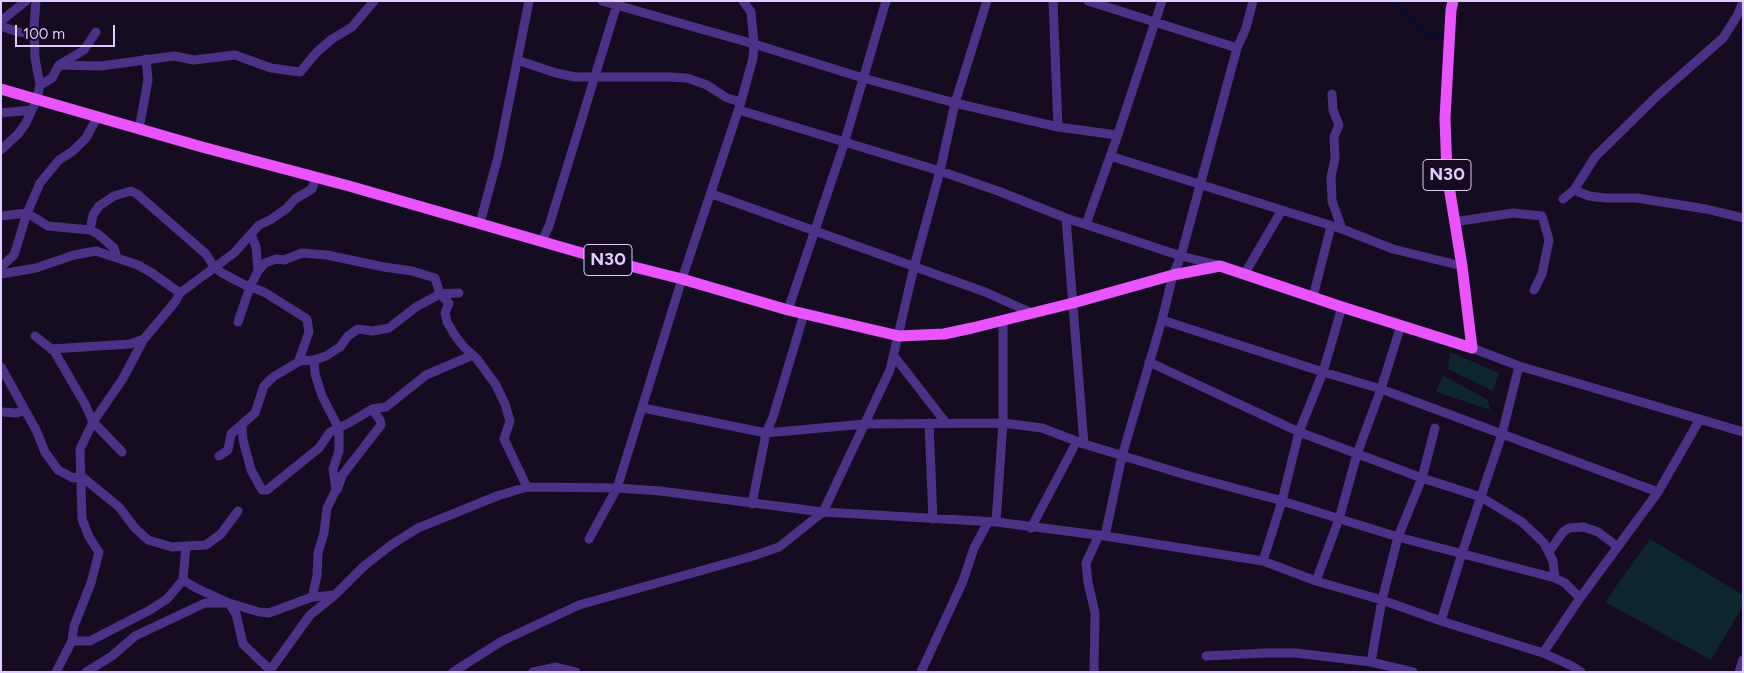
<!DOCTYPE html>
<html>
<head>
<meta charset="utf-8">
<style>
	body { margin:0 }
	#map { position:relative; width:1744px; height:673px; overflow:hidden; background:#150c22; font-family:Figtree,sans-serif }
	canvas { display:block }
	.frame { position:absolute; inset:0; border:2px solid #dfcdff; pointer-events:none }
	.scale { position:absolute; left:15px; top:25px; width:100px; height:22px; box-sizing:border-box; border:2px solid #dfcdff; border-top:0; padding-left:6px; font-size:15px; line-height:18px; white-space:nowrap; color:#dfcdff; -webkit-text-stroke:4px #150c22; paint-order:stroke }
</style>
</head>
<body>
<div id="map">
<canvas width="1744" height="673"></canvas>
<div class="frame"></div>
<div class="scale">100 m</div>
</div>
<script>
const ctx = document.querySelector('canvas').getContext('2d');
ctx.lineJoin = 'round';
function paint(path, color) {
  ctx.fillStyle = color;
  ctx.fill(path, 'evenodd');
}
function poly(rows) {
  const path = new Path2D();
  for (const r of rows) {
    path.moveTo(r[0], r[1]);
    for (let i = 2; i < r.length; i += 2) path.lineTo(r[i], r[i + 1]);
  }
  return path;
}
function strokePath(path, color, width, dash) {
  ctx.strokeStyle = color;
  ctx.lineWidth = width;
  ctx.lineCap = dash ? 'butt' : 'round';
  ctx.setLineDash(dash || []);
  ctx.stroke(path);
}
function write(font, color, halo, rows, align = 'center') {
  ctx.font = font + ' Figtree,sans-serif';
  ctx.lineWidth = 4.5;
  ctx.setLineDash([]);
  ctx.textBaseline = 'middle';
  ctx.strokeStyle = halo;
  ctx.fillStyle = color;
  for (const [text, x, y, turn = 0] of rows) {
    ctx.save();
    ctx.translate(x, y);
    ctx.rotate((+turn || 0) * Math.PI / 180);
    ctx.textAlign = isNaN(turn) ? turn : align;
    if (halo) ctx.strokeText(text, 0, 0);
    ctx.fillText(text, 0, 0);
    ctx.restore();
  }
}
paint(poly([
	[1450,352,1499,373,1493,391,1448,369],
	[1443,375,1488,400,1490,410,1436,392],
	[1650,539,1743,595,1743,606,1711,660,1605,602]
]), '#0e262d');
strokePath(poly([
	[1392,1,1416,25,1429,35,1444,38]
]), '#050c42', 2);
strokePath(poly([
	[602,1,754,44,863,78,955,103,1058,127,1117,135],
	[1053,1,1058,127],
	[1088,1,1237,48],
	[1,21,26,1],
	[1,26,18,32,34,33],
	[517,60,556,73,575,77,668,77,687,78,707,85,727,98,741,102],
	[59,65,101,66,174,56,194,60,235,55,271,68,300,72,317,52,332,39,352,27,374,1],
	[40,85,52,78,59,65,84,50,96,32],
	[1332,94,1333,110,1339,125,1334,137,1335,159,1331,177,1332,201,1342,229],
	[739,110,940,171,998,191,1066,218,1181,256,1218,265],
	[1,113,32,110],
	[139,129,148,80,146,59],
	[1,150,18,134,26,123,37,99,40,85,35,58,34,27,36,1],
	[1110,156,1342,229,1393,249,1462,266],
	[1574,190,1589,196,1606,198,1637,198,1706,209,1743,218],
	[712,194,985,292,1032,313],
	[1563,199,1574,190,1595,157,1657,96,1723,38,1737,16,1743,2],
	[1,216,27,213,48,226,90,230,98,234,114,248,117,258,138,265,152,273,180,293],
	[1066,218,1084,444],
	[1454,222,1513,213,1542,216,1549,240,1542,274,1534,290],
	[480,223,498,157,529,1],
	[1086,224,1115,143,1162,1],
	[90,230,93,215,99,206,114,196,131,191,137,194,206,254,214,267,222,273,245,285,264,292,307,319,309,332,299,360,300,361],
	[542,241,549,226,618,1],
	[1,267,14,255,27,213,40,183,59,160,73,151,86,138,98,116],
	[258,271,265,263,276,259,284,260,302,253,327,255,384,267,412,271,435,278,440,294,449,303,445,313,447,322,456,337,464,347,477,359,496,385,505,404,510,421,504,439,527,487],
	[1245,273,1282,210],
	[1,274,36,268,74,255,96,251,117,258],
	[1313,297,1331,226],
	[788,310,844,144,886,1],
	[1162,320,1323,372,1381,389,1658,492],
	[238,322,250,287,258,271,256,247,251,234],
	[35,336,54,351,85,404,93,422,122,452],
	[1472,348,1519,366,1743,432],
	[51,349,130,344,144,339],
	[894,356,946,423],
	[1149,362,1299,432,1422,478,1481,497,1522,522,1544,543,1553,561,1555,578],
	[1,367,36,430,45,452,58,470,73,478,81,476,119,507,135,528,148,540,172,547,186,546],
	[643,408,766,433,865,424,1003,423,1042,428,1084,444,1186,475,1279,500,1398,537,1555,578,1565,583,1580,598],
	[1,412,17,413,25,410],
	[929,423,933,519],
	[242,424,243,440,251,470,262,490,267,490,319,448,330,432,349,423,372,409,386,407,426,375,473,355],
	[219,456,228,450,231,434,255,413,264,386,273,377,300,361,314,360,326,356,340,347,348,336,358,329,373,331,389,328,416,307,440,294,459,293],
	[337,490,343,474,381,425,380,420,372,409],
	[752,504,766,433,773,417,804,314],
	[238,511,221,534,206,545,186,546,183,580,196,588,229,603,236,614,243,644,270,670],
	[996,522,1003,423,1003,320],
	[1031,528,1077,441],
	[1105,536,1122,456,1162,320,1173,275,1181,256,1237,48,1246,28,1253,1],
	[589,539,617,488,682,279,741,102,753,58,754,44,751,12,743,1],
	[1549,552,1563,532,1569,528,1584,527,1598,532,1618,547],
	[1263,561,1282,501,1299,432,1323,372,1342,307],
	[1316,581,1339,519,1357,454,1381,389,1401,325],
	[312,597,317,576,318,553,324,533,327,508,336,490,333,469,339,451,339,429,322,396,315,374,314,360],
	[1441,621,1462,553,1502,434,1519,366],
	[72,641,90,641,150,610,167,599,183,580],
	[1543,653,1580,598,1658,492,1700,419],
	[1206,656,1265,653,1296,653,1371,662,1413,672],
	[1371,662,1382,600,1398,537,1422,478,1435,428],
	[56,672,72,641,74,626,91,583,99,552,89,537,82,519,80,449,93,422,122,380,144,339,175,302,180,293,234,253,259,225,270,220,286,209,295,199,312,189,316,177],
	[86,672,112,656,135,636,205,603,229,603,259,612,269,613,312,597,335,595],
	[269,672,310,615,335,595,364,566,391,545,418,528,497,496,527,487,617,488,660,491,823,512,996,522,1105,536,1263,561,1316,581,1382,600,1441,621,1543,653,1572,666,1581,672],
	[453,672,502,641,579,605,753,556,779,547,823,512,890,370,914,267,940,171,955,103,987,1],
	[533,672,556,667,576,672],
	[921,672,963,581,974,548,988,522],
	[1094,672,1095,613,1088,582,1086,563,1099,535],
	[1739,672,1743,660]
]), '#4b3286', 9);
strokePath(poly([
	[1,89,202,147,349,186,606,260,682,279,788,310,899,336,944,334,972,328,1073,303,1173,275,1220,266,1342,307,1472,348,1462,266,1447,174,1445,118,1451,10,1453,1]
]), '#ea54ff', 11);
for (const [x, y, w] of [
	[1447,175,48],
	[608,260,48]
]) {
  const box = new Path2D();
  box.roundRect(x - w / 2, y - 15.5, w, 31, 4);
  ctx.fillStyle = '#150c22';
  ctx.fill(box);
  strokePath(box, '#dfcdff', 1);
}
write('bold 18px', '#dfcdff', null, [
	["N30",1447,175],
	["N30",608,260]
]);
</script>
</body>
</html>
